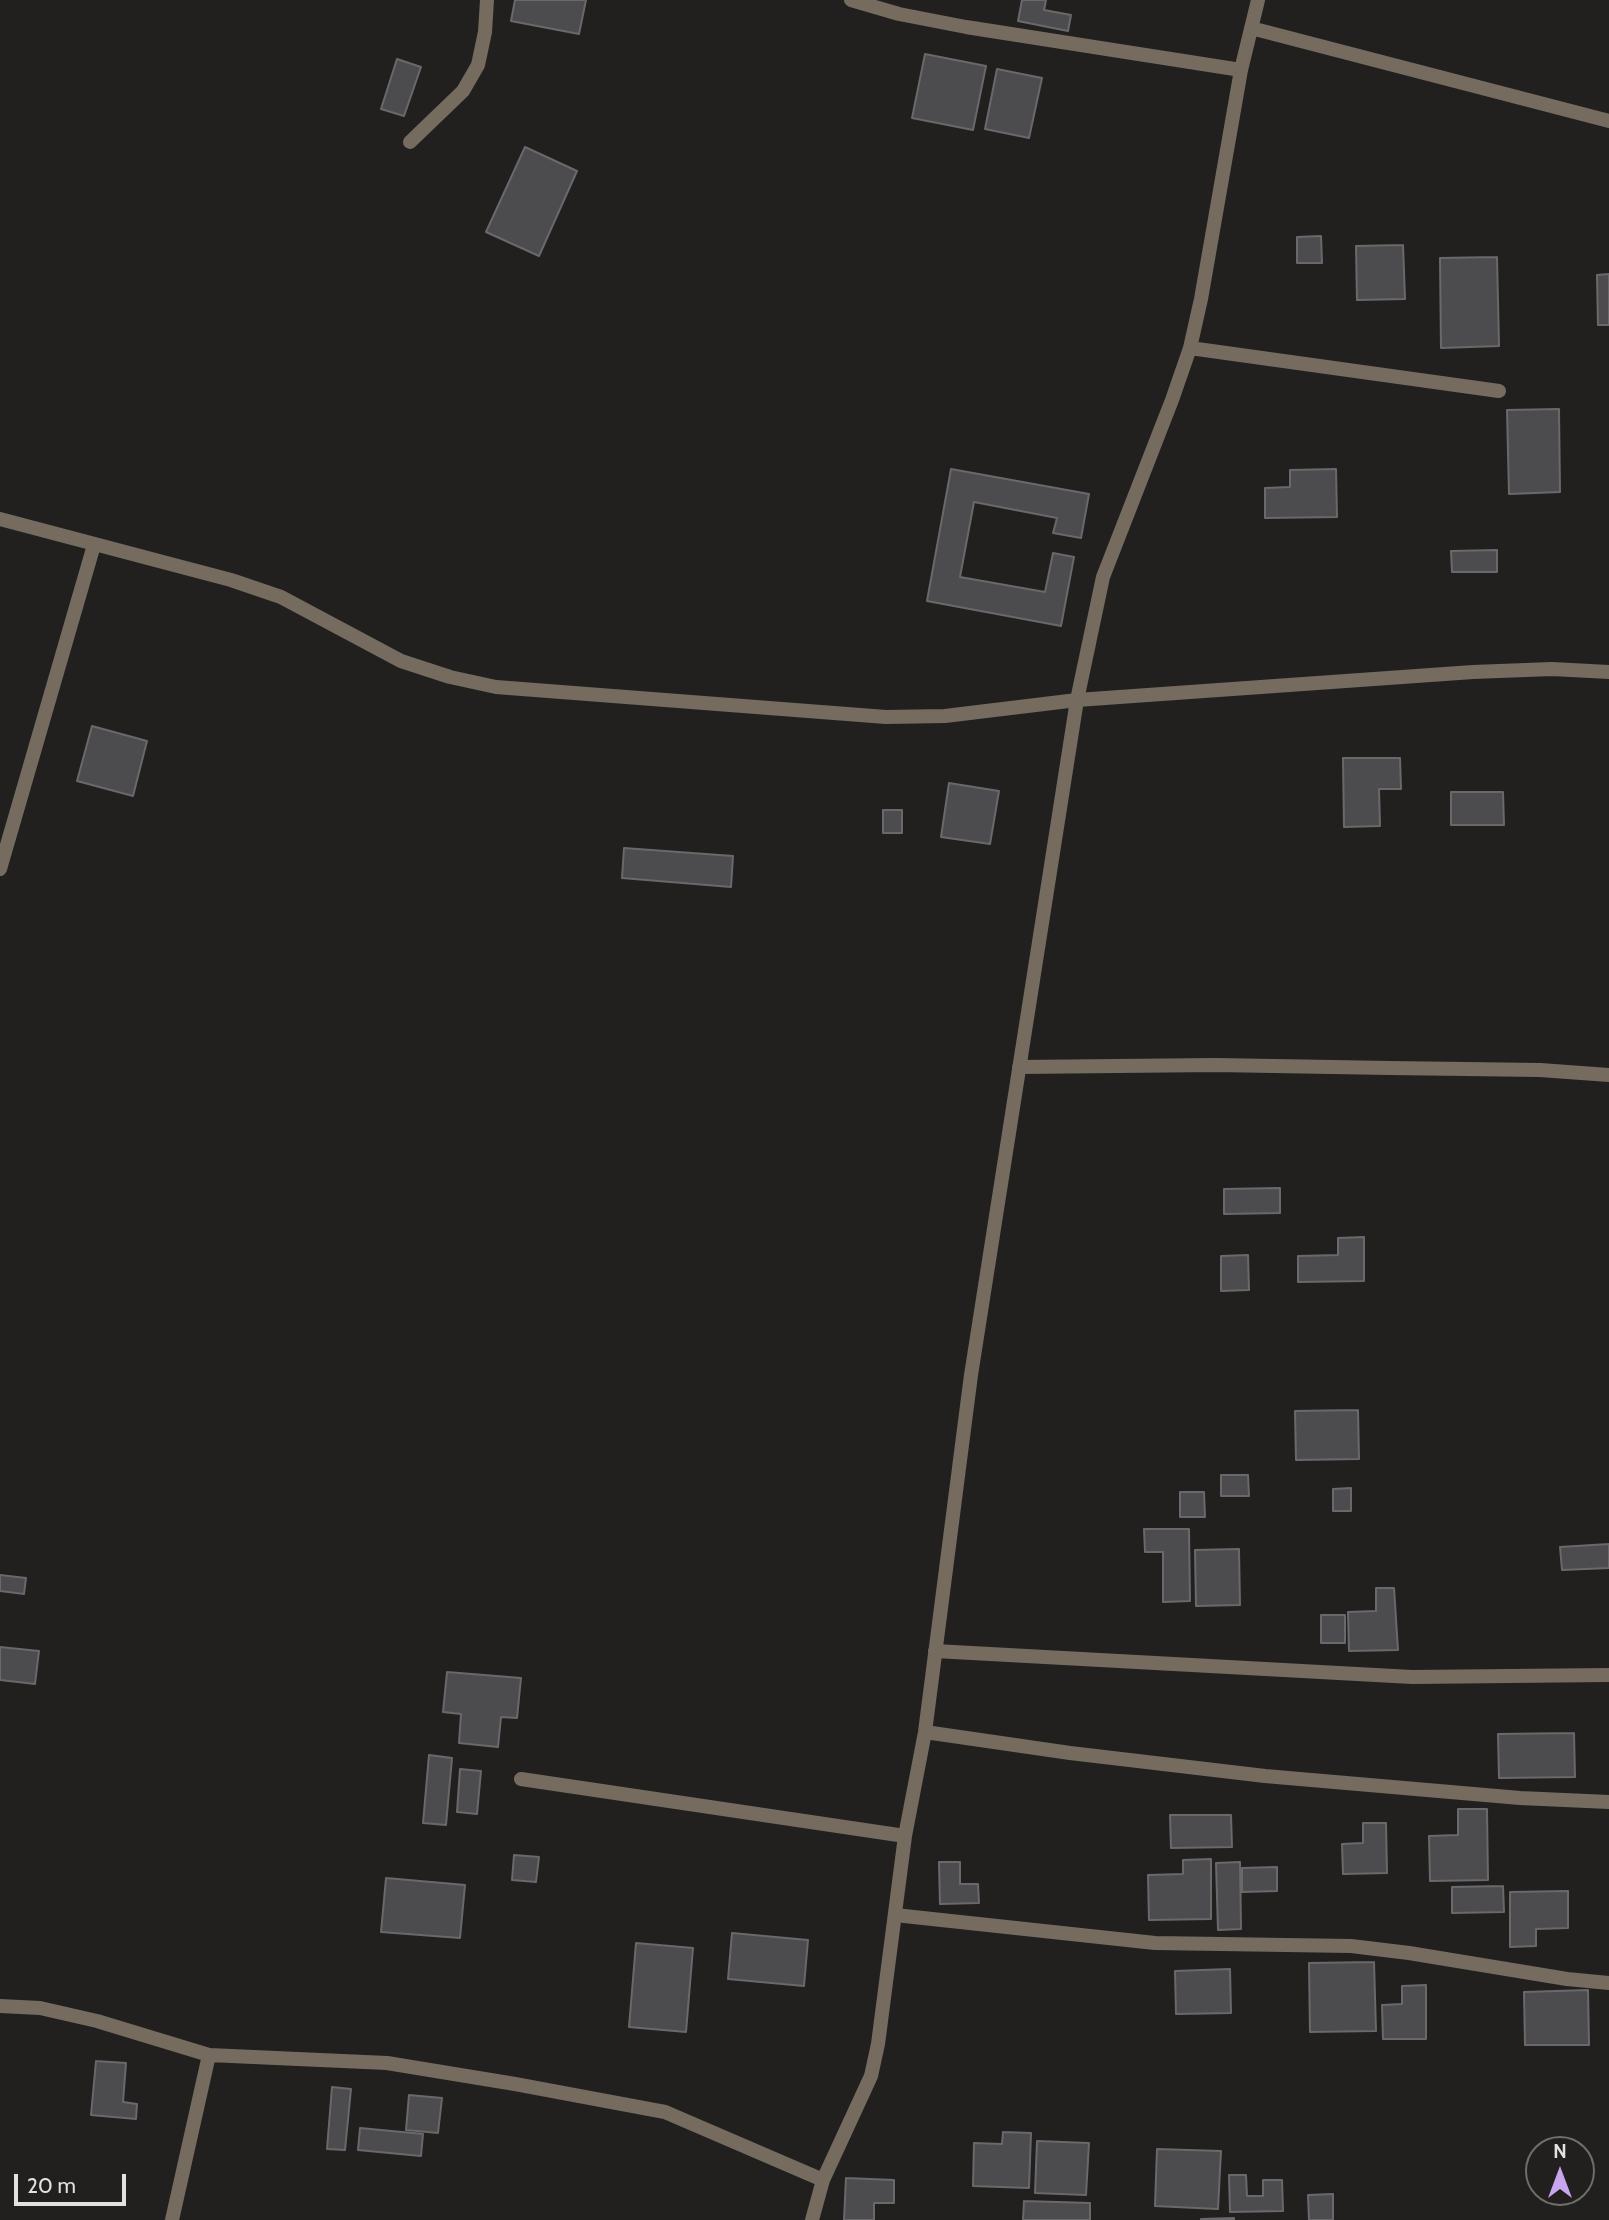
<!DOCTYPE html>
<html>
<head>
<meta charset="utf-8">
<style>
	body { margin:0 }
	#map { position:relative; width:1609px; height:2220px; overflow:hidden; background:#22201f; font-family:Cabin,sans-serif }
	canvas { display:block }
	.north { position:absolute; left:1525px; top:2136px; width:70px; height:70px; box-sizing:border-box; background:#22201f; border:2px solid #6f6e6c; border-radius:50%; rotate:0deg; font-size:19px; font-weight:700; line-height:28px; text-align:center; color:#e3e2e0 }
	.north::after { content:''; display:block; margin:auto; width:24px; height:32px; background:#c9a5ee; clip-path:polygon(50% 0,100% 100%,50% 72%,0 100%) }
	.scale { position:absolute; left:14px; top:2174px; width:112px; height:32px; box-sizing:border-box; border:4px solid #e3e2e0; border-top:0; padding-left:9px; font-size:21px; line-height:24px; white-space:nowrap; color:#e3e2e0; -webkit-text-stroke:5px #22201f; paint-order:stroke }
</style>
</head>
<body>
<div id="map">
<canvas width="1609" height="2220"></canvas>
<div class="north">N</div>
<div class="scale">20 m</div>
</div>
<script>
const ctx = document.querySelector('canvas').getContext('2d');
ctx.lineJoin = 'round';
function paint(path, color) {
  ctx.fillStyle = color;
  ctx.fill(path, 'evenodd');
}
function poly(rows) {
  const path = new Path2D();
  for (const r of rows) {
    path.moveTo(r[0], r[1]);
    for (let i = 2; i < r.length; i += 2) path.lineTo(r[i], r[i + 1]);
  }
  return path;
}
function strokePath(path, color, width, dash) {
  ctx.strokeStyle = color;
  ctx.lineWidth = width;
  ctx.lineCap = dash ? 'butt' : 'round';
  ctx.setLineDash(dash || []);
  ctx.stroke(path);
}
const building = poly([
	[515,0,586,0,579,34,511,21,515,0],
	[1022,0,1046,0,1044,10,1071,15,1068,31,1018,21,1022,0],
	[925,54,986,66,973,130,912,118,925,54],
	[397,59,421,67,404,116,381,109,397,59],
	[997,69,1042,78,1029,138,985,129,997,69],
	[525,147,577,171,539,256,486,232,525,147],
	[1321,236,1322,263,1297,263,1297,237,1321,236],
	[1403,245,1405,299,1357,300,1356,246,1403,245],
	[1497,257,1499,346,1441,348,1440,258,1497,257],
	[1609,274,1609,325,1598,325,1597,275,1609,274],
	[1559,409,1560,492,1509,494,1507,410,1559,409],
	[951,469,1089,494,1081,538,1053,533,1057,518,974,502,960,577,1045,592,1053,553,1074,557,1061,626,927,601,951,469],
	[1336,469,1337,517,1265,518,1265,488,1290,487,1290,470,1336,469],
	[1497,550,1497,572,1452,572,1451,551,1497,550],
	[92,726,147,741,133,796,77,781,92,726],
	[1343,758,1400,758,1401,789,1379,789,1380,826,1344,827,1343,758],
	[949,783,999,791,990,844,941,837,949,783],
	[1451,792,1503,792,1504,825,1451,825,1451,792],
	[883,810,902,810,902,833,883,833,883,810],
	[624,848,733,856,731,887,622,878,624,848],
	[1280,1188,1280,1213,1224,1214,1224,1189,1280,1188],
	[1364,1237,1364,1281,1298,1282,1298,1256,1338,1255,1338,1238,1364,1237],
	[1248,1255,1249,1290,1221,1291,1221,1256,1248,1255],
	[1358,1410,1359,1459,1296,1460,1295,1411,1358,1410],
	[1221,1475,1248,1475,1249,1496,1221,1496,1221,1475],
	[1351,1488,1351,1511,1333,1511,1333,1489,1351,1488],
	[1180,1492,1204,1492,1205,1517,1180,1517,1180,1492],
	[1144,1529,1189,1529,1190,1601,1163,1602,1163,1552,1145,1552,1144,1529],
	[1609,1544,1609,1568,1562,1570,1560,1547,1609,1544],
	[1239,1549,1240,1605,1196,1606,1195,1550,1239,1549],
	[0,1575,26,1578,24,1594,0,1591,0,1575],
	[1376,1588,1394,1588,1398,1650,1349,1651,1348,1612,1376,1611,1376,1588],
	[1321,1615,1345,1615,1345,1643,1321,1643,1321,1615],
	[0,1647,39,1651,35,1684,0,1680,0,1647],
	[447,1672,521,1678,517,1718,501,1717,498,1747,459,1743,461,1714,443,1712,447,1672],
	[1574,1733,1575,1777,1499,1778,1498,1734,1574,1733],
	[429,1755,452,1758,446,1825,423,1823,429,1755],
	[460,1769,481,1771,477,1814,457,1812,460,1769],
	[1458,1809,1487,1809,1488,1880,1430,1881,1429,1836,1458,1835,1458,1809],
	[1170,1815,1231,1815,1232,1847,1171,1848,1170,1815],
	[1363,1823,1386,1823,1387,1873,1343,1874,1342,1844,1363,1843,1363,1823],
	[514,1855,539,1857,536,1882,512,1880,514,1855],
	[1211,1859,1211,1919,1149,1920,1148,1875,1183,1874,1183,1860,1211,1859],
	[939,1862,960,1862,960,1884,978,1884,979,1903,940,1904,939,1862],
	[1240,1862,1241,1929,1218,1930,1216,1863,1240,1862],
	[1277,1867,1277,1891,1242,1892,1242,1868,1277,1867],
	[386,1878,465,1885,460,1938,381,1932,386,1878],
	[1503,1886,1504,1912,1452,1913,1452,1887,1503,1886],
	[1568,1891,1568,1928,1536,1929,1536,1946,1510,1947,1510,1892,1568,1891],
	[732,1933,808,1940,804,1986,728,1979,732,1933],
	[636,1943,693,1948,686,2032,629,2027,636,1943],
	[1374,1962,1376,2031,1310,2032,1309,1963,1374,1962],
	[1230,1969,1231,2013,1176,2014,1175,1971,1230,1969],
	[1426,1985,1426,2039,1383,2039,1382,2005,1402,2004,1402,1986,1426,1985],
	[1588,1990,1589,2045,1525,2045,1524,1992,1588,1990],
	[96,2061,126,2063,123,2102,137,2104,136,2119,91,2115,96,2061],
	[332,2087,351,2089,345,2150,327,2149,332,2087],
	[409,2095,442,2098,438,2133,406,2130,409,2095],
	[360,2128,423,2134,421,2156,358,2150,360,2128],
	[1003,2132,1031,2133,1029,2188,973,2186,974,2143,1002,2144,1003,2132],
	[1037,2141,1089,2143,1086,2195,1035,2193,1037,2141],
	[1157,2149,1221,2151,1218,2209,1155,2206,1157,2149],
	[1229,2175,1246,2175,1247,2196,1263,2196,1263,2180,1282,2180,1283,2211,1230,2212,1229,2175],
	[846,2178,894,2180,894,2203,874,2203,874,2220,844,2220,846,2178],
	[1333,2194,1333,2220,1309,2220,1308,2195,1333,2194],
	[1024,2201,1090,2203,1090,2220,1023,2220,1024,2201],
	[1234,2218,1234,2220,1201,2220,1201,2219,1234,2218]
]);
paint(building, '#4c4b4e');
strokePath(building, '#6a686b', 2);
strokePath(poly([
	[851,0,899,14,966,27,1241,70],
	[1251,28,1609,121],
	[410,142,463,91,478,65,485,32,487,0],
	[1190,348,1499,391],
	[0,519,231,580,281,597,401,661,450,677,496,687,886,717,945,716,1077,700,1473,672,1552,669,1609,672],
	[0,869,94,545],
	[1019,1067,1216,1065,1390,1068,1540,1070,1609,1075],
	[935,1651,1412,1677,1609,1675],
	[925,1732,1070,1753,1265,1776,1520,1798,1609,1802],
	[521,1779,905,1836],
	[895,1915,1155,1943,1351,1946,1409,1953,1567,1979,1609,1983],
	[0,2006,40,2008,97,2021,209,2055,387,2063,515,2084,665,2112,823,2180],
	[172,2220,209,2055],
	[812,2220,823,2180,871,2076,878,2044,905,1836,925,1732,971,1375,1077,700,1103,577,1172,400,1190,348,1201,299,1241,70,1258,0]
]), '#756c5f', 14);
</script>
</body>
</html>
